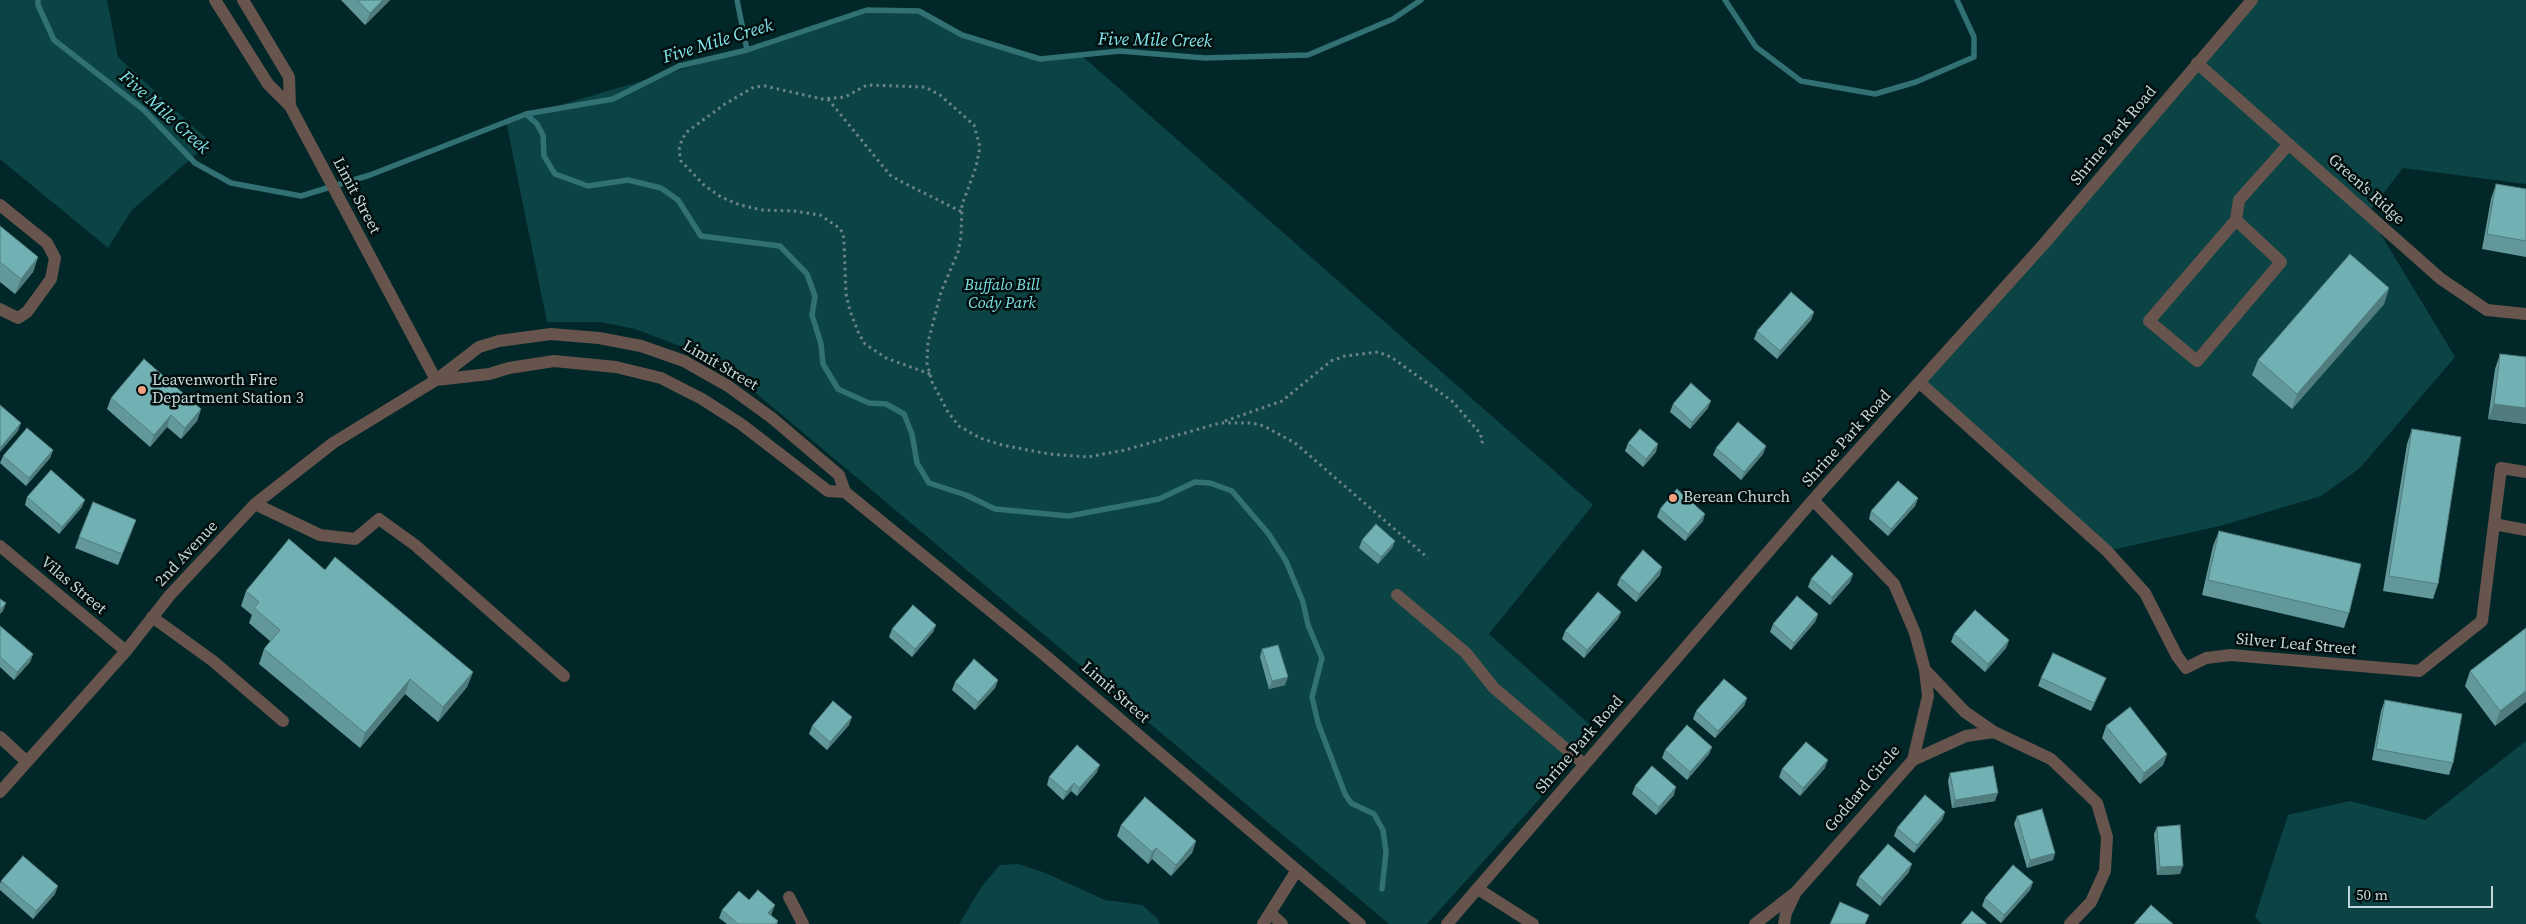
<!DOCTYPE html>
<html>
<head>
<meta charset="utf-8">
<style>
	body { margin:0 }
	#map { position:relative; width:2526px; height:924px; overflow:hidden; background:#022729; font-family:"Source Serif 4",serif }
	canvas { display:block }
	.scale { position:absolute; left:2348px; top:886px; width:145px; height:22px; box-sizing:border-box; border:2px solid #c4d7d8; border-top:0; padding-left:6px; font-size:15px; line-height:18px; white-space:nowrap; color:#c4d7d8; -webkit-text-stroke:4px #020e0e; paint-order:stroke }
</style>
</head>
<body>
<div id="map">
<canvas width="2526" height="924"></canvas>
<div class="scale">50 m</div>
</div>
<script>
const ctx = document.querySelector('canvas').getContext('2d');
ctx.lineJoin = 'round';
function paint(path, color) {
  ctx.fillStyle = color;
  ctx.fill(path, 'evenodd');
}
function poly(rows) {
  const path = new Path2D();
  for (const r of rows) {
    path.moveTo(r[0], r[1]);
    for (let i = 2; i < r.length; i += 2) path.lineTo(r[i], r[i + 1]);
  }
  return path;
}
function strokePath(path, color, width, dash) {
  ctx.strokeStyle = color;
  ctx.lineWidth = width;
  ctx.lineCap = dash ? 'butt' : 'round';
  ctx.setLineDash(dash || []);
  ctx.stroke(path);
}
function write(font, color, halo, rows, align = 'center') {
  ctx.font = font + ' "Source Serif 4",serif';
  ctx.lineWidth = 5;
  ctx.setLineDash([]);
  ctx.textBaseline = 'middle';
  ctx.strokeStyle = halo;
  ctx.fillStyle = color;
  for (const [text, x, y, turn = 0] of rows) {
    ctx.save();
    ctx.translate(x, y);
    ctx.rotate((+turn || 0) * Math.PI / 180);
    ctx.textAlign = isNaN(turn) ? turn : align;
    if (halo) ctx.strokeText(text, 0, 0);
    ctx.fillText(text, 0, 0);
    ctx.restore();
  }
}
paint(poly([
	[0,0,107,0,118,57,210,142,131,211,108,248,0,159],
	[2252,0,2526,0,2526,184,2403,168,2368,213,2455,357,2360,468,2321,496,2220,526,2107,551,1920,383],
	[867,10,919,11,962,35,1040,59,1081,55,1593,505,1489,634,1599,733,1427,924,1389,924,732,373,680,346,635,329,601,322,547,322,506,121,747,50],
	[2526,741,2526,924,2262,924,2255,917,2288,815,2350,801,2425,820],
	[1018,864,1043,872,1105,900,1142,905,1157,918,1160,924,959,924,982,886,1000,865]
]), '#0c4446');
strokePath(poly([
	[38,0,38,5,54,40,144,110,195,163,231,183,301,196,370,175,526,114,613,99,679,66,747,50,867,10,919,11,962,35,1040,59,1120,51,1205,58,1308,55,1393,19,1421,0],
	[737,0,747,50],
	[1725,0,1756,47,1801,81,1875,94,1916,82,1974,57,1974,37,1957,0],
	[526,114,537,124,543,135,544,156,555,174,588,186,628,180,661,188,678,200,701,236,780,246,807,274,815,296,812,315,821,344,823,364,838,389,869,403,886,404,904,414,912,434,917,463,929,483,966,495,995,509,1069,516,1159,499,1195,482,1210,483,1232,491,1268,533,1286,561,1303,602,1308,625,1322,658,1312,697,1318,723,1345,794,1351,803,1374,814,1383,830,1386,852,1382,889]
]), '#317073', 5.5);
strokePath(poly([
	[828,99,890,175,900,181,962,212],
	[930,374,886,358,865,344,859,334,850,311,846,294,844,242,843,233,838,227,820,215,794,211,762,210,740,205,721,197,704,185,681,161,679,150,682,139,688,131,725,104,754,87,765,86,822,99,845,97,867,85,925,87,940,95,974,125,980,147,976,167,962,205,961,237,958,252,941,292,928,342,927,363,932,382,948,412,959,426,980,438,1002,445,1049,454,1088,457,1125,450,1220,423,1252,423,1264,426,1295,443,1428,558],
	[1225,421,1282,401,1331,361,1345,356,1378,352,1391,357,1452,401,1479,432,1483,441,1479,446]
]), '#6a8587', 3, [2.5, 4]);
strokePath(poly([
	[215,0,268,84,290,106,289,77,243,0],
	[2197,63,2441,279,2487,310,2526,314],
	[290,106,436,380],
	[0,205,47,243,55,258,51,279,27,312,18,318,0,309],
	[2236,220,2149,321,2197,361,2281,262,2236,220,2239,200,2289,144],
	[436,380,489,374,509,368,554,361,616,367,661,378,702,399,741,424,828,491,845,492],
	[1920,383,2107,551,2145,593,2177,656,2186,668,2206,658,2231,655,2419,671,2482,621,2501,468,2526,472],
	[255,504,320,535,355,539,379,519,415,545,564,676],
	[2494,524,2526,530],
	[0,546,126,651],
	[1397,595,1466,653,1494,688,1584,764],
	[152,617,213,661,283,721],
	[1925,670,1965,712,1994,732,2051,759,2097,803,2107,837,2105,871,2091,902,2070,924],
	[0,737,27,762],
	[1913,760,1966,736,1994,732],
	[0,792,126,651,170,595,255,504,333,443,436,380,479,347,499,341,551,334,599,338,641,346,684,361,728,386,772,418,839,475,845,492,1041,652,1360,924],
	[1478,889,1533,924],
	[789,897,803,924],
	[1270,913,1282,924],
	[1263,924,1297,870],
	[1447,924,1813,500,2043,245,2252,0],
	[1755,924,1796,892,1913,760,1928,696,1925,670,1915,633,1894,584,1813,500],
	[1784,924,1786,913,1795,894]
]), '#67544c', 12);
paint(poly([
	[341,0,390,0,365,25],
	[2496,184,2526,189,2526,257,2482,249,2491,199],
	[0,226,38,257,33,272,15,294,0,282],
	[2389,288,2384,304,2292,409,2252,375,2258,360],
	[1814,312,1811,320,1777,359,1754,339,1757,331],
	[2500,354,2526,357,2526,424,2488,419,2495,369],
	[111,398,201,409,197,421,181,439,167,427,150,447,107,409],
	[1673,404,1708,408,1690,429,1670,412],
	[2412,429,2438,584,2433,599,2383,591,2407,444],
	[1628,443,1656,452,1643,467,1625,451],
	[1766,446,1763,454,1741,480,1713,455,1716,448],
	[53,450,50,458,26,486,0,463,3,456],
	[27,497,82,507,59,534,25,505],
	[1918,498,1915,506,1888,536,1869,519,1871,511],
	[1660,509,1703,521,1685,541,1657,517],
	[132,531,118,565,75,548,79,537],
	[2219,531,2349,613,2344,628,2202,595,2213,546],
	[1362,540,1395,541,1392,548,1378,564,1359,548],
	[325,570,473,672,467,687,438,722,405,694,360,748,259,664,264,649,270,641,249,623,252,615,241,606,246,591],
	[1853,574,1850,582,1830,605,1808,587,1811,579],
	[1660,575,1636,602,1617,585,1620,578],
	[1621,612,1618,619,1584,658,1562,639,1565,631],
	[1818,614,1815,622,1791,650,1770,632,1773,624],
	[936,625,933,632,912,657,889,637,892,629],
	[0,626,33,654,30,662,14,680,0,667],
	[1954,634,2009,640,2006,648,1985,672,1951,642],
	[1262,649,1285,685,1269,689,1260,657],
	[2470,671,2526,702,2495,726,2465,686],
	[2041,678,2106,678,2091,711,2038,686],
	[998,680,995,688,975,710,952,690,955,682],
	[1747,698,1744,706,1715,738,1693,719,1696,711],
	[2385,700,2453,763,2449,775,2372,760,2381,711],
	[849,725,827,750,809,734,812,726],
	[2106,726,2167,754,2163,765,2140,784,2102,738],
	[1712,747,1709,754,1687,780,1662,758,1665,750],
	[1825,768,1800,796,1779,777,1782,769],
	[1097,772,1077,796,1071,791,1063,800,1047,785,1049,777],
	[1950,773,1995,801,1952,808,1948,781],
	[1635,786,1674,795,1656,815,1632,794],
	[1945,812,1942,820,1914,853,1894,836,1897,828],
	[2017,816,2055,853,2053,860,2027,868,2014,824],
	[1121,825,1196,841,1192,853,1171,876,1152,859,1148,864,1117,836],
	[2157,827,2180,874,2157,875,2154,834],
	[1909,872,1880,906,1856,885,1859,877],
	[1,881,55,894,33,919,0,890,0,884],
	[2033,882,2030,890,2001,923,1982,906,1985,898],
	[749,900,772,913,771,915,778,921,777,924,727,924,719,918,722,910]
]), '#62989a');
paint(poly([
	[383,0,390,0,365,25,370,13],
	[38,257,33,272,15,294,21,279],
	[2389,288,2384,304,2292,409,2297,394],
	[1814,312,1811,320,1777,359,1780,351],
	[1711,401,1708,408,1690,429,1692,422],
	[2494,404,2526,408,2526,424,2488,419],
	[201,409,197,421,181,439,185,428],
	[171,415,167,427,150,447,154,435],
	[21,423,18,431,0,452,0,448],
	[1658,444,1656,452,1643,467,1646,459],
	[1766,446,1763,454,1741,480,1744,472],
	[53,450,50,458,26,486,29,478],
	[1918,498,1915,506,1888,536,1891,529],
	[85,500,82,507,59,534,62,527],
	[1705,514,1703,521,1685,541,1688,534],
	[1395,541,1392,548,1378,564,1381,557],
	[1662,567,1660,575,1636,602,1639,594],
	[1853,574,1850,582,1830,605,1832,597],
	[6,603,3,611,0,614,0,610],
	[1621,612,1618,619,1584,658,1587,650],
	[1818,614,1815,622,1791,650,1794,643],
	[936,625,933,632,912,657,915,649],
	[2009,640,2006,648,1985,672,1988,664],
	[33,654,30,662,14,680,17,672],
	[473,672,467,687,438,722,443,707],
	[1288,677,1285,685,1269,689,1272,681],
	[2106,678,2103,686,2091,711,2094,703],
	[410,679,405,694,360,748,365,733],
	[998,680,995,688,975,710,978,702],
	[2526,691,2526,702,2495,726,2500,711],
	[1747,698,1744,706,1715,738,1718,731],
	[852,717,849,725,827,750,830,742],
	[1712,747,1709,754,1687,780,1690,772],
	[2167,754,2163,765,2140,784,2144,773],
	[1828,760,1825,768,1800,796,1803,788],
	[1100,765,1097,772,1077,796,1079,788],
	[1074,783,1071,791,1063,800,1066,792],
	[1676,787,1674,795,1656,815,1659,807],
	[1998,793,1995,801,1952,808,1955,800],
	[1945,812,1942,820,1914,853,1917,845],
	[1196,841,1192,853,1171,876,1176,865],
	[1156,848,1152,859,1148,864,1152,852],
	[2055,853,2053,860,2027,868,2030,860],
	[1912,864,1909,872,1880,906,1882,898],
	[2183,866,2180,874,2157,875,2160,867],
	[2033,882,2030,890,2001,923,2004,915],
	[58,886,55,894,33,919,36,911],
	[775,905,772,913,766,921,768,913]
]), '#507c7d');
const building = poly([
	[357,0,383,0,370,13,357,0],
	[2496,184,2526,189,2526,241,2487,234,2496,184],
	[0,226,38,257,21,279,0,262,0,226],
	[2350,254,2389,288,2297,394,2258,360,2350,254],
	[1791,292,1814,312,1780,351,1757,331,1791,292],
	[2500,354,2526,357,2526,408,2494,404,2500,354],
	[144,359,201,409,185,428,171,415,154,435,111,398,144,359],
	[1691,383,1711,401,1692,422,1673,404,1691,383],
	[0,405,21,423,0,448,0,405],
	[1738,422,1766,446,1744,472,1716,448,1738,422],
	[27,428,53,450,29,478,3,456,27,428],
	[1640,429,1658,444,1646,459,1628,443,1640,429],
	[2412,429,2461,437,2438,584,2389,576,2412,429],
	[51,470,85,500,62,527,27,497,51,470],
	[1898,481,1918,498,1891,529,1871,511,1898,481],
	[1677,489,1705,514,1688,534,1660,509,1677,489],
	[93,502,136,520,122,554,79,537,93,502],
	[1376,524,1395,541,1381,557,1362,540,1376,524],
	[2219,531,2361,564,2349,613,2208,580,2219,531],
	[289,539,325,570,335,557,473,672,443,707,410,679,365,733,264,649,280,630,254,608,259,602,246,591,289,539],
	[1643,550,1662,567,1639,594,1620,578,1643,550],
	[1832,555,1853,574,1832,597,1811,579,1832,555],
	[1598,592,1621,612,1587,650,1565,631,1598,592],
	[1797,596,1818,614,1794,643,1773,624,1797,596],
	[0,599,6,603,0,610,0,599],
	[913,605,936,625,915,649,892,629,913,605],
	[1975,610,2009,640,1988,664,1954,634,1975,610],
	[0,626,33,654,17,672,0,657,0,626],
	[2526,628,2526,691,2500,711,2470,671,2526,628],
	[1278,645,1288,677,1272,681,1262,649,1278,645],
	[2053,653,2106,678,2094,703,2041,678,2053,653],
	[974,659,998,680,978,702,955,682,974,659],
	[1724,679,1747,698,1718,731,1696,711,1724,679],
	[2385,700,2462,714,2453,763,2376,749,2385,700],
	[833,701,852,717,830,742,812,726,833,701],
	[2130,707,2167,754,2144,773,2106,726,2130,707],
	[1687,725,1712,747,1690,772,1665,750,1687,725],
	[1806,742,1828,760,1803,788,1782,769,1806,742],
	[1077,745,1100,765,1079,788,1074,783,1066,792,1049,777,1077,745],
	[1652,766,1676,787,1659,807,1635,786,1652,766],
	[1993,766,1998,793,1955,800,1950,773,1993,766],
	[1925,795,1945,812,1917,845,1897,828,1925,795],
	[1145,797,1196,841,1176,865,1156,848,1152,852,1121,825,1145,797],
	[2042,809,2055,853,2030,860,2017,816,2042,809],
	[2180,825,2183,866,2160,867,2157,827,2180,825],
	[1888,844,1912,864,1882,898,1859,877,1888,844],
	[23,856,58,886,36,911,1,881,23,856],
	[2013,865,2033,882,2004,915,1985,898,2013,865],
	[758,890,775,905,768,913,778,921,775,924,738,924,722,910,739,891,749,900,758,890],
	[1840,902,1869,915,1865,924,1830,924,1840,902],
	[2151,905,2173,924,2134,924,2151,905],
	[1972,911,1987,924,1961,924,1972,911]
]);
paint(building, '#72b1b3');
strokePath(building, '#507c7d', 1);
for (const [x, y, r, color] of [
	[142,390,5,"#f2a080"],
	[1673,498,5,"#f2a080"]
]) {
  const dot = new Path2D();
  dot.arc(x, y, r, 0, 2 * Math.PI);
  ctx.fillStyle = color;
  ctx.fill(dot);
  strokePath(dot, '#020e0e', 2);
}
write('16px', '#c4d7d8', '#020e0e', [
	["Shrine Park Road",2114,136,-50],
	["Green's Ridge",2366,190,42],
	["Limit Street",356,196,62],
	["Limit Street",720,366,30],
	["Shrine Park Road",1847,439,-48],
	["2nd Avenue",187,554,-47],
	["Vilas Street",73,586,40],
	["Silver Leaf Street",2296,645,5],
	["Limit Street",1115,693,41],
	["Shrine Park Road",1580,745,-49],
	["Goddard Circle",1863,789,-50]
]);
write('italic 16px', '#7ce0e4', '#020e0e', [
	["Buffalo Bill",1002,286],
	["Cody Park",1002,304]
]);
write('16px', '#c4d7d8', '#020e0e', [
	["Leavenworth Fire",152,381],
	["Department Station 3",152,399],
	["Berean Church",1683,498]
], 'left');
write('italic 18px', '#82e7eb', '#020e0e', [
	["Five Mile Creek",1155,41,1],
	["Five Mile Creek",718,42,-17],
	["Five Mile Creek",164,113,42]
]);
</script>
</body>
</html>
